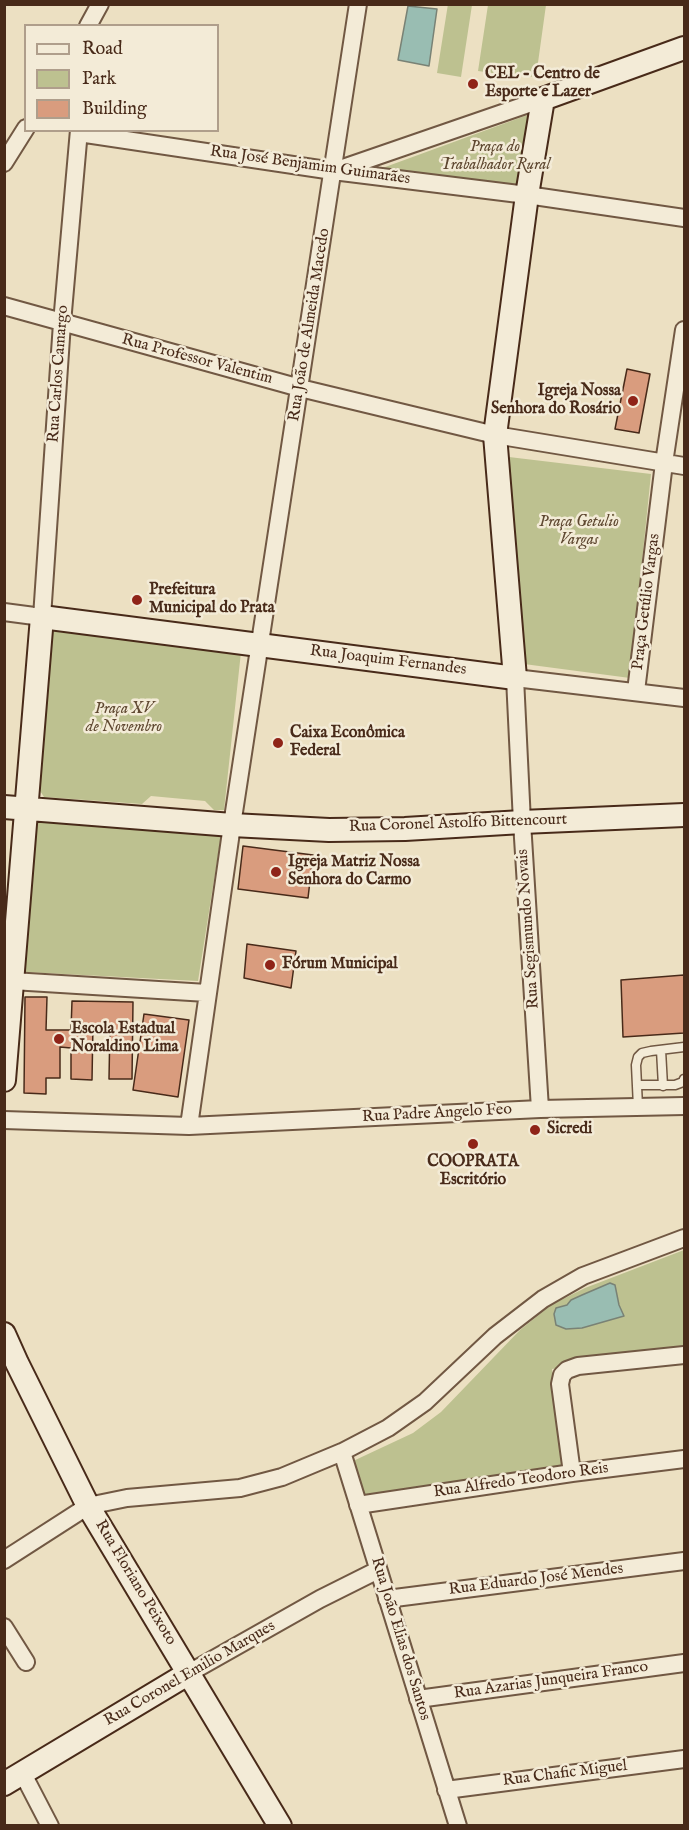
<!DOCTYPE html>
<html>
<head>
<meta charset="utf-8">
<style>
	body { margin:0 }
	#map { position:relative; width:689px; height:1830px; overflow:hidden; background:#ece0c2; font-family:"IM FELL English",serif }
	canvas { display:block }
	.frame { position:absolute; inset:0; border:6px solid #482a19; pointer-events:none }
	.legend { position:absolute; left:24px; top:24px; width:195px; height:108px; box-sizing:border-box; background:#f3ebd7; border:2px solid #af9e8b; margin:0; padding:8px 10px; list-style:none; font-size:18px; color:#482a19 }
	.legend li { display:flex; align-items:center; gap:12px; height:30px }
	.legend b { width:30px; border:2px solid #af9e8b }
</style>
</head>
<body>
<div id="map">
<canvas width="689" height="1830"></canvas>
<div class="frame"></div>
<ul class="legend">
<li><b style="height:8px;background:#f3ebd7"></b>Road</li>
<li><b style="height:16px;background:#bdc190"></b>Park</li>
<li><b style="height:16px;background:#d99c7e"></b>Building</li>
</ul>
</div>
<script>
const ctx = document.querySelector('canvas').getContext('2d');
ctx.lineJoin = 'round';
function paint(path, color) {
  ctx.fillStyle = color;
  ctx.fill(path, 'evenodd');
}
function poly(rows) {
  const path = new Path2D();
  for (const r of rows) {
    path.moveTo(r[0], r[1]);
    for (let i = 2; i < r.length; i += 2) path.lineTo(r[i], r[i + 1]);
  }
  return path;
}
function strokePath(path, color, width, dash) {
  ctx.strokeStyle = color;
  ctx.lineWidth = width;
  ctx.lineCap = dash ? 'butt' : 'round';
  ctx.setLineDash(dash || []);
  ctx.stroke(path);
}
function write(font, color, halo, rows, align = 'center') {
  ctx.font = font + ' "IM FELL English",serif';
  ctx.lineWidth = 5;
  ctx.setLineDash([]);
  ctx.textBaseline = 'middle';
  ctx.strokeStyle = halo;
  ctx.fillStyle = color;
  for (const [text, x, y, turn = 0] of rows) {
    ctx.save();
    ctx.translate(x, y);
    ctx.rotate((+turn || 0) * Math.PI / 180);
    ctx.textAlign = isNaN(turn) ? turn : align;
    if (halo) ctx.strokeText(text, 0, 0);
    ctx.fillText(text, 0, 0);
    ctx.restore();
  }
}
paint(poly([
	[448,4,472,5,461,77,437,73],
	[488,5,546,5,536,77,507,75,478,71],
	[533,113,521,190,377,170],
	[509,457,651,474,630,678,524,664],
	[50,631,241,652,224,810,214,810,205,801,151,796,142,804,44,797,37,786],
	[37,822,221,836,198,981,25,972],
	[684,1250,684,1350,552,1369,565,1465,361,1495,351,1462,413,1433,441,1412,520,1330,551,1305,585,1288]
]), '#bdc190');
const water = poly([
	[408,6,437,9,429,66,398,60,408,6],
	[610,1283,615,1285,619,1305,624,1316,582,1328,566,1329,556,1325,554,1314,556,1308,567,1305,571,1300,582,1295,610,1283]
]);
paint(water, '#99bdb2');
strokePath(water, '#798275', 1.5);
const building = poly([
	[627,369,650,374,639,433,615,429,627,369],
	[243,846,313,855,308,898,238,889,243,846],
	[247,944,296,951,291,988,244,978,247,944],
	[684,975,684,1033,623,1037,621,980,684,975],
	[25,997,47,997,46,1030,71,1030,72,1001,133,1002,132,1079,109,1079,110,1025,93,1024,92,1080,71,1079,71,1048,60,1047,60,1078,46,1078,46,1094,24,1093,25,997],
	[144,1014,189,1020,178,1097,133,1090,144,1014]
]);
paint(building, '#d99c7e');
strokePath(building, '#482a19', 1.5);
const lane = poly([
	[661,1050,663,1086],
	[637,1085,675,1085,683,1082,684,1079],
	[638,1107,636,1065,638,1057,642,1053,651,1051,684,1047]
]);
const street = poly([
	[88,26,100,4],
	[79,133,333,171,527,195,684,218],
	[4,163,26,128],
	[337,170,543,99],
	[4,306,300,388,495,435,684,466],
	[4,612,42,617,62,323,79,130],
	[636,691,664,463,684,330],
	[12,981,207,993],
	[540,1109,522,822,515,678,684,698],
	[4,1120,189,1126,540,1109,684,1106],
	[189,1126,232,825,358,4],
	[342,1452,458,1826],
	[572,1473,560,1384,562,1375,567,1370,578,1366,684,1355],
	[358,1505,572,1473,684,1459],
	[4,1560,88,1506,127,1498,240,1488,282,1477,342,1452,388,1428,425,1402,495,1336,543,1299,583,1276,684,1238],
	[387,1599,684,1561],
	[4,1627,26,1662],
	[189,1673,320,1599,378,1570],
	[418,1699,684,1663],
	[23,1774,50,1826],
	[446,1790,684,1759]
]);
const secondary = poly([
	[4,807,232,825,329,830,405,829,522,822,684,815],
	[4,1080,42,617,515,678,495,435,527,195,543,99,684,48],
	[4,1334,17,1363,88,1506,280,1826],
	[4,1784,189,1673]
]);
strokePath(lane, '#715843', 11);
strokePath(street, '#715843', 20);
strokePath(secondary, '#482a19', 26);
strokePath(lane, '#f3ebd7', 8);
strokePath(street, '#f3ebd7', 16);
strokePath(secondary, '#f3ebd7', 22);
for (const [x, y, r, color] of [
	[473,84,6,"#8f2418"],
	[633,401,6,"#8f2418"],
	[137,600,6,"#8f2418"],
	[278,743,6,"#8f2418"],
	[276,872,6,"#8f2418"],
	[270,965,6,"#8f2418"],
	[59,1039,6,"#8f2418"],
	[535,1130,6,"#8f2418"],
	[473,1144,6,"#8f2418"]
]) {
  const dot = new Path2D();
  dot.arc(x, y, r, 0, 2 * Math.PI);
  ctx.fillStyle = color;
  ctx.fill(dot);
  strokePath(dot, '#f3ebd7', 2);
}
write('bold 16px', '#482a19', '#f3ebd7', [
	["CEL - Centro de",485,75],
	["Esporte e Lazer",485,93],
	["Igreja Nossa",621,392,"right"],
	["Senhora do Rosário",621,410,"right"],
	["Prefeitura",149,591],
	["Municipal do Prata",149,609],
	["Caixa Econômica",290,734],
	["Federal",290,752],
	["Igreja Matriz Nossa",288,863],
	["Senhora do Carmo",288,881],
	["Fórum Municipal",282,965],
	["Escola Estadual",71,1030],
	["Noraldino Lima",71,1048],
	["Sicredi",547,1130],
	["COOPRATA",473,1163,"center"],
	["Escritório",473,1181,"center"]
], 'left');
write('italic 16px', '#5f4831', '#f3ebd7', [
	["Praça do",495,148],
	["Trabalhador Rural",495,166],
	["Praça Getulio",579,523],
	["Vargas",579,541],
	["Praça XV",124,710],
	["de Novembro",124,728]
]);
write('16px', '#482a19', '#f3ebd7', [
	["Rua José Benjamim Guimarães",310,166,8],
	["Rua João de Almeida Macedo",310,325,-81],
	["Rua Professor Valentim",197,360,15],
	["Rua Carlos Camargo",59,374,-86],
	["Praça Getúlio Vargas",647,602,-83],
	["Rua Joaquim Fernandes",388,661,7],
	["Rua Coronel Astolfo Bittencourt",458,824,-2],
	["Rua Segismundo Novais",529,929,-94],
	["Rua Padre Angelo Feo",437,1114,-3],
	["Rua Alfredo Teodoro Reis",521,1481,-8],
	["Rua Eduardo José Mendes",536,1580,-7],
	["Rua Floriano Peixoto",135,1583,59],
	["Rua João Elias dos Santos",400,1639,73],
	["Rua Coronel Emilio Marques",190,1674,-30],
	["Rua Azarias Junqueira Franco",551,1681,-8],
	["Rua Chafic Miguel",565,1774,-7]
]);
</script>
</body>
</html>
